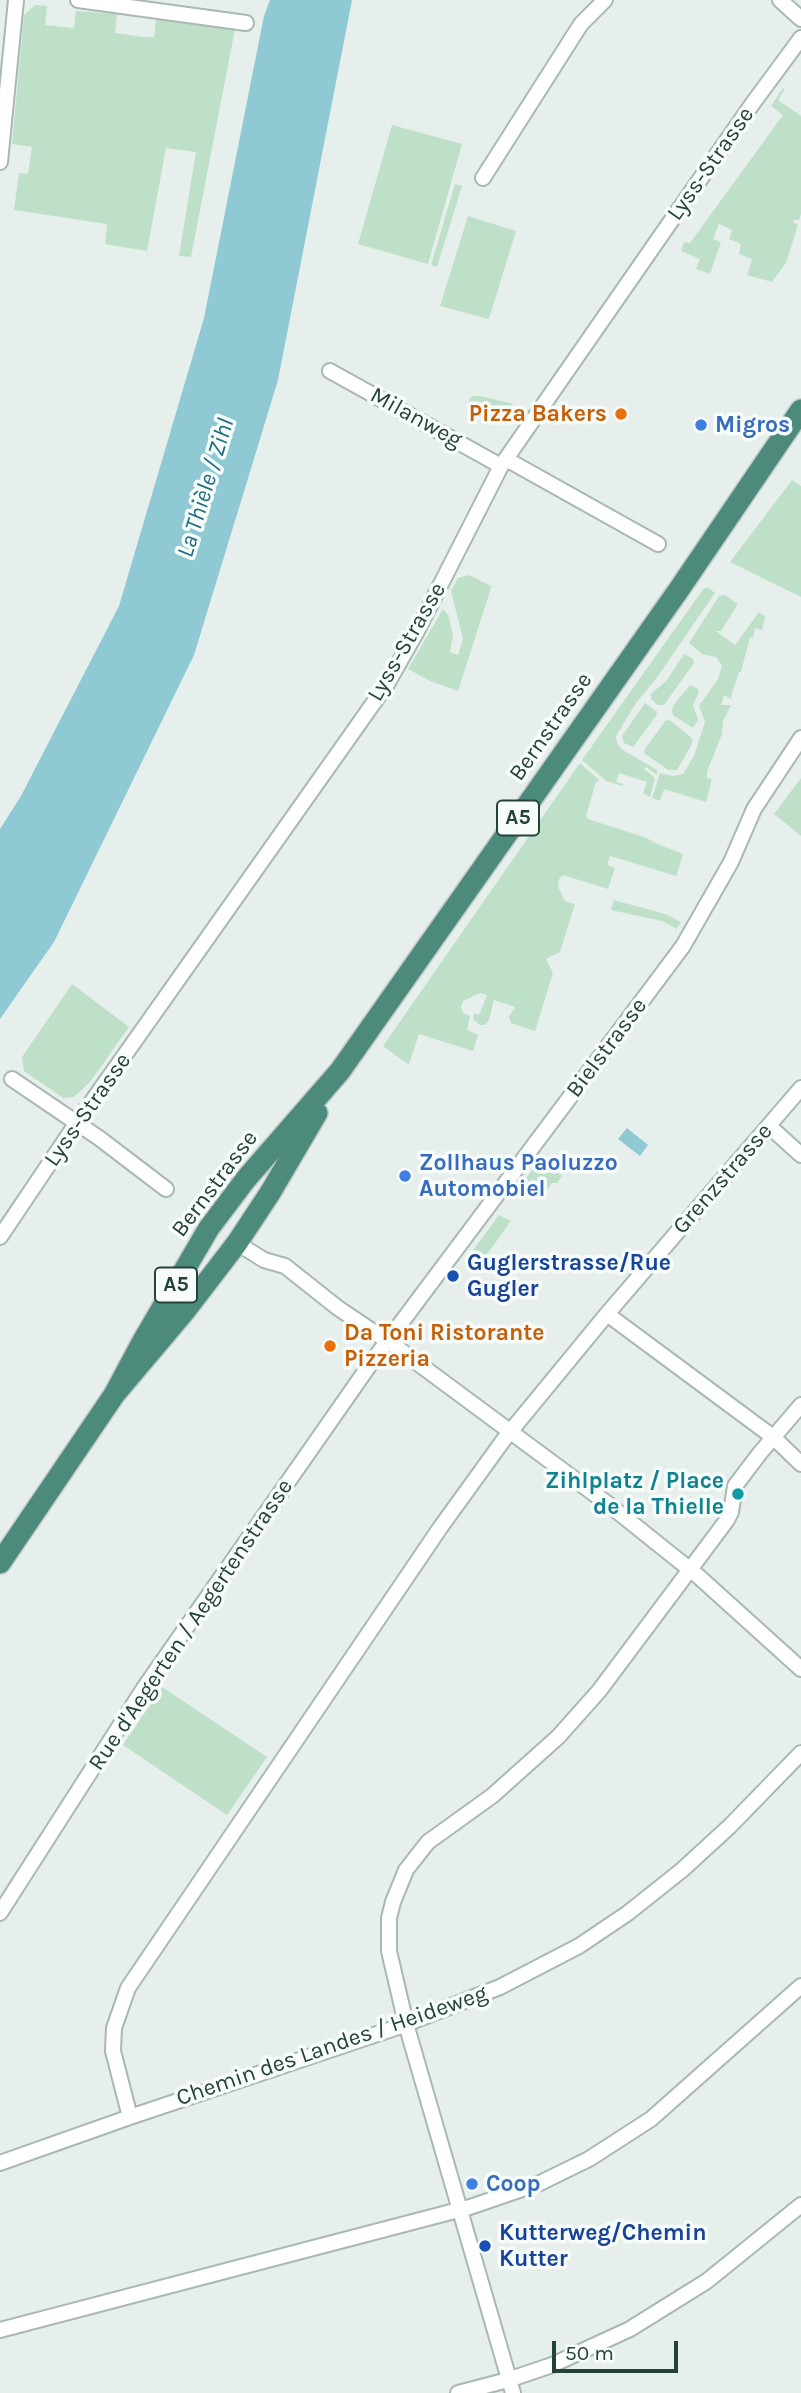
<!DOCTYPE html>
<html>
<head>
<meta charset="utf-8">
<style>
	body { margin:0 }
	#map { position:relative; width:801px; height:2393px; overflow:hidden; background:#e6efeb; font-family:Karla,sans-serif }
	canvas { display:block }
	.scale { position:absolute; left:552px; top:2341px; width:126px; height:32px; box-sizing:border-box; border:4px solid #24423a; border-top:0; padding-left:9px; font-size:21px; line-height:24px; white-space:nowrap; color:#24423a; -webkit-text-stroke:5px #f7fbf9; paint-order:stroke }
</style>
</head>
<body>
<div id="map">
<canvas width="801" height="2393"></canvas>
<div class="scale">50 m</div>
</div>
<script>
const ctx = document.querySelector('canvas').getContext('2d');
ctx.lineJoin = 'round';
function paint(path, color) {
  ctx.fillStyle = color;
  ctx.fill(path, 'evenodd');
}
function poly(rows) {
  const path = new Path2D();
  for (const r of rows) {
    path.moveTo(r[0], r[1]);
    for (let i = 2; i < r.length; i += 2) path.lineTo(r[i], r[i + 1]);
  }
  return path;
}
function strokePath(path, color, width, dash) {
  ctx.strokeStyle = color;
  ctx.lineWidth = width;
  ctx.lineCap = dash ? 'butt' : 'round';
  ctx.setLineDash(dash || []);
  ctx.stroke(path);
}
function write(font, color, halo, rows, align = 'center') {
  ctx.font = font + ' Karla,sans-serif';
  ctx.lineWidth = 7;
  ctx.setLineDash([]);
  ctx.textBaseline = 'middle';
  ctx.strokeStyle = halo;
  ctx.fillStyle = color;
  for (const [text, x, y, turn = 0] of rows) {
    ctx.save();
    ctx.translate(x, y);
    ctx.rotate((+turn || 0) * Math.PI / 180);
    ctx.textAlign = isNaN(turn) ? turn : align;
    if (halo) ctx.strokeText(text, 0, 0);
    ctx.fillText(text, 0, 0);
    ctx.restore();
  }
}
paint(poly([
	[35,5,47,6,45,25,74,28,76,11,117,14,115,33,144,37,154,37,156,19,235,29,191,257,179,256,196,152,166,148,147,251,105,244,107,224,14,210,19,173,28,174,32,147,12,144,24,15],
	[783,88,785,89,778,100,801,116,801,214,799,220,794,220,794,223,798,225,786,263,772,282,747,275,752,259,739,254,741,244,729,239,732,230,719,224,713,239,721,242,710,274,696,269,700,259,681,251,684,242,690,243,783,115,771,106],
	[392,125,462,144,428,264,358,244],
	[455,184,462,186,437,267,431,265],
	[468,216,516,231,489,319,440,306],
	[472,396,481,396,513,404,503,420,500,420,472,412,467,404],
	[792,480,801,486,801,597,730,562],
	[469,575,491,586,491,588,458,691,430,681,408,669,443,609,448,615,453,635,450,652,458,655,463,639,451,591,458,578],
	[704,588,709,588,715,593,658,676,636,703,616,736,617,743,621,749,657,770,657,775,646,767,644,769,655,778,650,797,643,793,647,782,619,773,616,782,623,784,623,786,606,781,582,760],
	[725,595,738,604,721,631,716,631,735,645,759,612,765,616,762,630,755,628,753,638,750,637,741,672,739,672,731,697,733,700,724,695,721,705,731,705,723,721,722,734,707,772,707,778,712,779,706,802,664,789,660,801,652,798,660,773,673,776,683,774,694,756,705,722,699,706,718,679,722,666,716,657,702,654,689,643,719,596],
	[684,654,693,659,694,663,664,705,658,705,651,699,651,694,667,680],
	[690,685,697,688,699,692,693,705,698,720,693,728,673,715,672,711,673,706],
	[645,703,657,712,656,716,633,747,624,743,622,736],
	[666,720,671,721,692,738,692,744,677,770,668,770,644,753,645,749],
	[580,763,600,781,596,782,586,816,588,819,647,838,655,843,683,854,677,874,676,876,610,856,607,865,615,868,608,889,563,875,559,879,558,887,565,901,575,904,560,952,546,959,553,973,535,1031,511,1023,509,1017,515,1007,494,1000,489,1020,485,1025,480,1025,474,1020,473,1016,474,1013,479,1015,487,995,480,993,463,1001,461,1007,463,1013,470,1016,467,1030,478,1035,473,1051,419,1034,409,1064,406,1063,383,1046],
	[801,778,801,836,774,814],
	[614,900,665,914,681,922,677,929,662,921,611,910],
	[72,984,129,1027,90,1082,74,1097,63,1098,24,1071,22,1057],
	[540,1159,562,1176,557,1183,552,1183,547,1190,543,1188,538,1195,521,1185],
	[499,1215,511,1221,478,1267,468,1257],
	[162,1687,267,1757,227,1815,123,1745]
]), '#bfe0c8');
paint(poly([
	[270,0,352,0,278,380,194,655,54,942,0,1019,0,829,21,796,119,606,204,318,264,16],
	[627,1128,648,1145,640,1156,618,1139]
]), '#8ec9d4');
const minor = poly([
	[78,0,246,23],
	[780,0,801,19],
	[0,162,16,0],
	[483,178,581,24,605,0],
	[330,371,501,466],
	[506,459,658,544],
	[12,1079,99,1138,166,1189],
	[769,1126,801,1155],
	[0,1237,76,1124,387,684,417,631,501,466,753,103,801,38],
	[237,1243,264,1260,285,1266,338,1308,396,1347,608,1504,698,1576,801,1669],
	[607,1314,773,1437,801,1464],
	[0,1913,144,1688,371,1363,683,946,731,862,754,809,801,738],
	[130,2117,113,2051,114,2028,128,1988,440,1528,505,1438,607,1314,801,1088],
	[0,2163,130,2117,398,2027,500,1987,579,1946,628,1913,682,1870,730,1826,801,1753],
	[0,2330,470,2207,540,2183,589,2159,651,2119,801,1986],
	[458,2393,508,2380,552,2365,630,2329,707,2281,801,2205],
	[513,2393,406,2024,389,1951,389,1918,393,1902,406,1870,428,1842,492,1796,558,1737,599,1691,727,1520,731,1512,735,1486,760,1453,801,1405]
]);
const trunk = poly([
	[114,1395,144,1339,209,1228,246,1179,340,1071,680,588,801,410],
	[0,1563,114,1395,184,1312,237,1243,270,1193,317,1113]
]);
strokePath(minor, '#a8b8b2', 18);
strokePath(trunk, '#c2cac8', 24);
strokePath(minor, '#fff', 14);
strokePath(trunk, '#4c8a7c', 21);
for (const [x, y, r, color] of [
	[621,414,7,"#e8710a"],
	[701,425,7,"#3f7fe0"],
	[405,1176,7,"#3f7fe0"],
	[453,1276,7,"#1a4fb4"],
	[330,1346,7,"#e8710a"],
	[738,1494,7,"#0f9aa8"],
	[472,2184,7,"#3f7fe0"],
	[485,2246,7,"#1a4fb4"]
]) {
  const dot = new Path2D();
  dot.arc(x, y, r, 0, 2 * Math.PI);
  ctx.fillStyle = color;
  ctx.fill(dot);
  strokePath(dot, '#f7fbf9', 2.5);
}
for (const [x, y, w] of [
	[518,818,42],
	[176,1285,42]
]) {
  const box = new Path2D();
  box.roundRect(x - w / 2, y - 17.5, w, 35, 5);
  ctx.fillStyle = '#f7fbf9';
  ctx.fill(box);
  strokePath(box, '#24423a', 2);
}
write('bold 21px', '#24423a', null, [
	["A5",518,818],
	["A5",176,1285]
]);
write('23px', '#24423a', '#f7fbf9', [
	["Lyss-Strasse",711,164,-55],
	["Milanweg",416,418,29],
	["Lyss-Strasse",407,642,-60],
	["Bernstrasse",551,727,-55],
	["Bielstrasse",607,1048,-53],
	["Lyss-Strasse",88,1110,-55],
	["Grenzstrasse",723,1179,-49],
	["Bernstrasse",215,1184,-53],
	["Rue d'Aegerten / Aegertenstrasse",191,1625,-56],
	["Chemin des Landes / Heideweg",332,2046,-19]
]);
write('bold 23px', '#c56008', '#f7fbf9', [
	["Pizza Bakers",607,414],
	["Da Toni Ristorante",344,1333,"left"],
	["Pizzeria",344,1359,"left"]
], 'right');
write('bold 23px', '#366cbe', '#f7fbf9', [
	["Migros",715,425],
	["Zollhaus Paoluzzo",419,1163],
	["Automobiel",419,1189],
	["Coop",486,2184]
], 'left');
write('bold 23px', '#164399', '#f7fbf9', [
	["Guglerstrasse/Rue",467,1263],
	["Gugler",467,1289],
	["Kutterweg/Chemin",499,2233],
	["Kutter",499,2259]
], 'left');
write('bold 23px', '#0d838f', '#f7fbf9', [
	["Zihlplatz / Place",724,1481],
	["de la Thielle",724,1507]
], 'right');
write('italic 24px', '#1c6f80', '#f7fbf9', [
	["La Thièle / Zihl",206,488,-73]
]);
</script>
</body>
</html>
